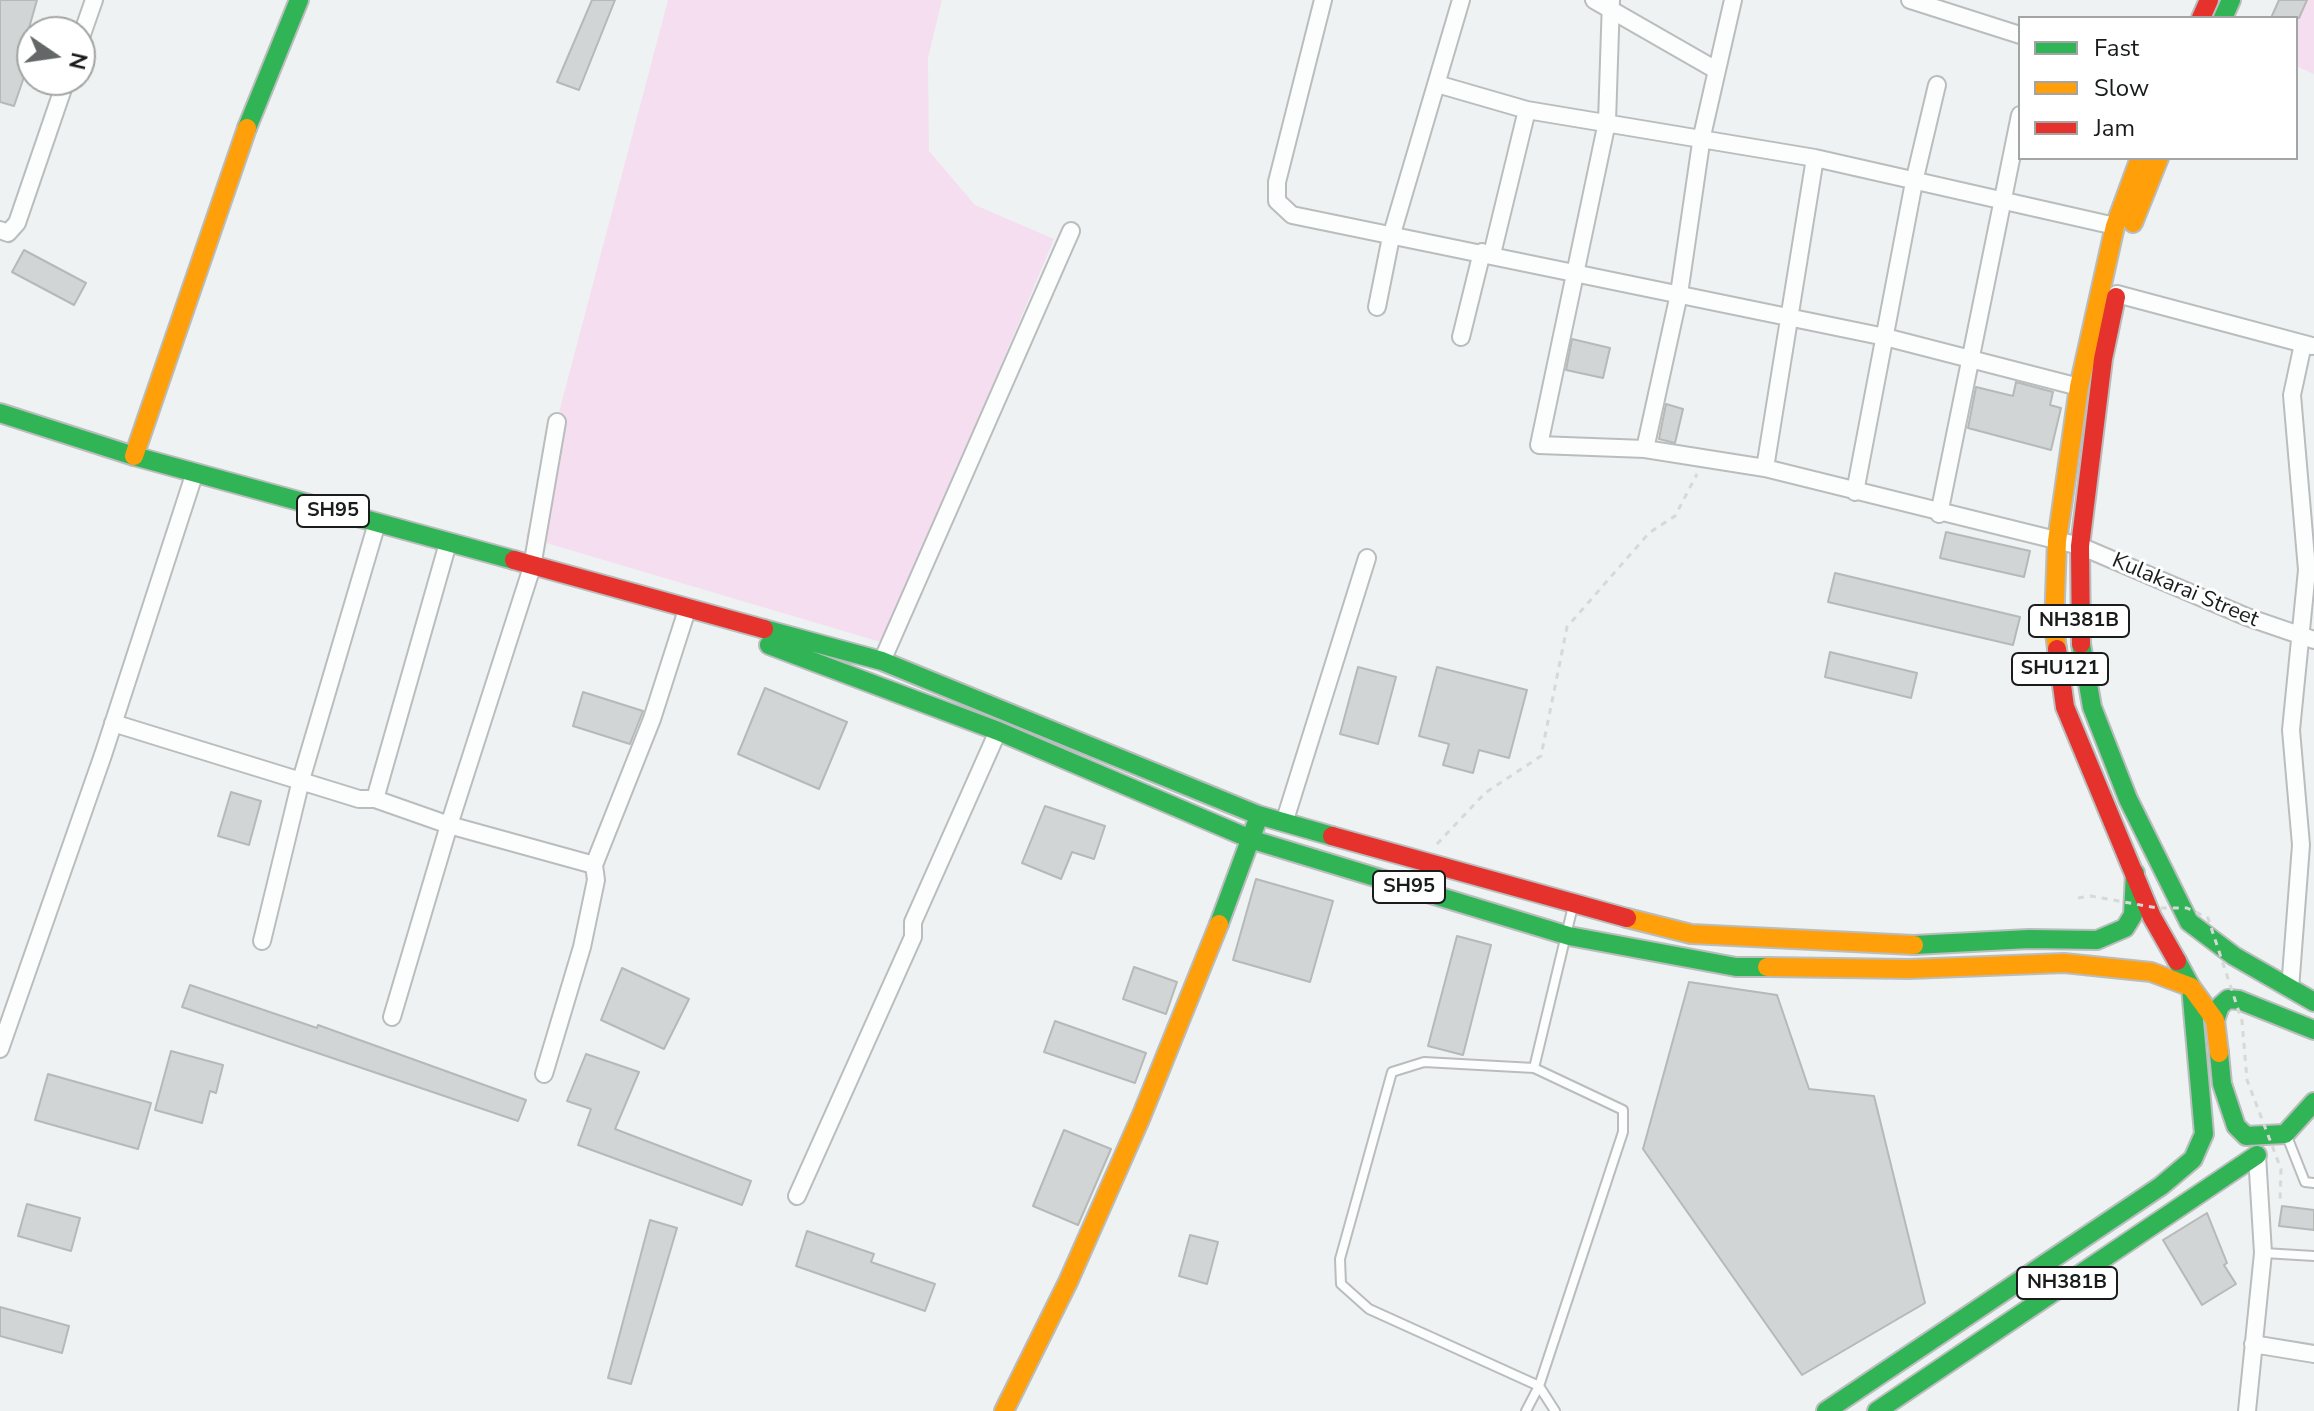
<!DOCTYPE html>
<html>
<head>
<meta charset="utf-8">
<style>
	body { margin:0 }
	#map { position:relative; width:2314px; height:1411px; overflow:hidden; background:#eef2f2; font-family:"Nunito Sans",sans-serif }
	canvas { display:block }
	.legend { position:absolute; left:2018px; top:16px; width:280px; height:144px; box-sizing:border-box; background:#fff; border:2px solid #a3a4a4; margin:0; padding:10px 14px; list-style:none; font-size:24px; color:#1a1c1c }
	.legend li { display:flex; align-items:center; gap:16px; height:40px }
	.legend b { width:40px; border:2px solid #a3a4a4 }
	.north { position:absolute; left:16px; top:16px; width:80px; height:80px; box-sizing:border-box; background:#fff; border:2px solid #a3a4a4; border-radius:50%; rotate:103deg; font-size:22px; font-weight:700; line-height:32px; text-align:center; color:#1a1c1c }
	.north::after { content:''; display:block; margin:auto; width:28px; height:36px; background:#646767; clip-path:polygon(50% 0,100% 100%,50% 72%,0 100%) }
</style>
</head>
<body>
<div id="map">
<canvas width="2314" height="1411"></canvas>
<ul class="legend">
<li><b style="height:10px;background:#30b455"></b>Fast</li>
<li><b style="height:10px;background:#ff9f0a"></b>Slow</li>
<li><b style="height:10px;background:#e5322d"></b>Jam</li>
</ul>
<div class="north">N</div>
</div>
<script>
const ctx = document.querySelector('canvas').getContext('2d');
ctx.lineJoin = 'round';
function paint(path, color) {
  ctx.fillStyle = color;
  ctx.fill(path, 'evenodd');
}
function poly(rows) {
  const path = new Path2D();
  for (const r of rows) {
    path.moveTo(r[0], r[1]);
    for (let i = 2; i < r.length; i += 2) path.lineTo(r[i], r[i + 1]);
  }
  return path;
}
function strokePath(path, color, width, dash) {
  ctx.strokeStyle = color;
  ctx.lineWidth = width;
  ctx.lineCap = dash ? 'butt' : 'round';
  ctx.setLineDash(dash || []);
  ctx.stroke(path);
}
function write(font, color, halo, rows, align = 'center') {
  ctx.font = font + ' "Nunito Sans",sans-serif';
  ctx.lineWidth = 6;
  ctx.setLineDash([]);
  ctx.textBaseline = 'middle';
  ctx.strokeStyle = halo;
  ctx.fillStyle = color;
  for (const [text, x, y, turn = 0] of rows) {
    ctx.save();
    ctx.translate(x, y);
    ctx.rotate((+turn || 0) * Math.PI / 180);
    ctx.textAlign = isNaN(turn) ? turn : align;
    if (halo) ctx.strokeText(text, 0, 0);
    ctx.fillText(text, 0, 0);
    ctx.restore();
  }
}
paint(poly([
	[668,0,942,0,928,58,929,151,975,205,1054,239,884,643,526,537],
	[2299,0,2314,0,2314,74,2296,66,2296,18,2292,18]
]), '#f6def1');
const building = poly([
	[0,0,37,0,25,42,32,44,32,77,25,74,14,106,0,102,0,0],
	[592,0,615,0,579,90,557,82,592,0],
	[2279,0,2307,0,2299,18,2271,18,2279,0],
	[24,250,86,283,74,305,12,272,24,250],
	[1572,339,1610,348,1603,378,1566,370,1572,339],
	[2016,382,2053,392,2050,405,2061,408,2051,450,1968,428,1976,387,2013,396,2016,382],
	[1666,404,1683,409,1675,443,1659,439,1666,404],
	[1946,532,2030,551,2024,577,1940,558,1946,532],
	[1835,573,2020,617,2013,645,1828,602,1835,573],
	[1830,652,1917,673,1911,698,1825,677,1830,652],
	[1358,667,1396,677,1378,744,1340,734,1358,667],
	[1437,667,1527,690,1509,758,1479,750,1473,773,1443,765,1449,744,1419,736,1437,667],
	[765,688,847,722,819,789,738,754,765,688],
	[583,692,643,711,630,744,573,726,583,692],
	[231,792,261,801,249,845,218,836,231,792],
	[1045,806,1105,826,1094,859,1072,852,1061,879,1022,863,1045,806],
	[1256,879,1333,901,1310,982,1233,960,1256,879],
	[1457,936,1491,945,1463,1055,1428,1046,1457,936],
	[1134,967,1177,982,1166,1014,1123,999,1134,967],
	[622,968,689,999,664,1049,601,1020,622,968],
	[1689,982,1777,995,1809,1089,1874,1096,1925,1303,1802,1375,1643,1149,1689,982],
	[190,985,317,1028,318,1025,526,1100,518,1121,182,1007,190,985],
	[1055,1021,1146,1053,1135,1083,1044,1052,1055,1021],
	[171,1051,223,1065,216,1093,210,1091,202,1123,155,1110,171,1051],
	[586,1054,639,1072,615,1129,751,1181,742,1205,578,1145,591,1109,567,1101,586,1054],
	[48,1074,151,1103,138,1149,35,1120,48,1074],
	[1064,1130,1111,1149,1078,1225,1033,1206,1064,1130],
	[27,1204,80,1218,71,1251,18,1236,27,1204],
	[2282,1206,2314,1210,2314,1230,2279,1226,2282,1206],
	[2207,1213,2227,1263,2224,1265,2236,1284,2202,1305,2163,1240,2207,1213],
	[650,1220,677,1228,631,1384,608,1378,650,1220],
	[807,1231,874,1254,871,1262,935,1284,925,1311,796,1266,807,1231],
	[1190,1235,1218,1242,1207,1284,1179,1276,1190,1235],
	[0,1307,69,1326,62,1353,0,1336,0,1307]
]);
paint(building, '#d2d5d5');
strokePath(building, '#b5b9b8', 2);
const lane = poly([
	[1534,1068,1573,906],
	[2286,1134,2305,1182,2314,1183],
	[2264,1253,2314,1256],
	[1526,1411,1539,1386,1623,1132,1623,1110,1534,1068,1424,1062,1392,1072,1340,1259,1341,1284,1369,1309,1539,1386,1555,1411]
]);
const street = poly([
	[1323,0,1277,182,1277,201,1292,215,1885,337,2079,387],
	[1594,0,1716,70],
	[1611,0,1607,122,1539,445,1645,449,1765,468,2080,546,2247,617,2314,640],
	[1910,0,2020,35],
	[80,40,94,0],
	[1437,84,1527,110,1815,158,2115,226],
	[0,230,8,233,17,223,66,80],
	[1492,254,1527,110],
	[2117,294,2312,346],
	[1377,307,1391,237,1461,0],
	[1461,337,1482,252],
	[1645,449,1679,294,1702,136,1733,0],
	[1765,468,1815,158],
	[1855,492,1914,182,1937,85],
	[1939,514,2020,115],
	[882,661,1071,231],
	[113,723,359,799,375,799,449,825,594,865],
	[375,799,448,543],
	[1284,823,1367,558],
	[262,941,301,780,377,523],
	[2290,989,2301,845,2291,730,2307,570,2292,395,2303,344],
	[392,1017,449,825,532,567,557,422],
	[0,1049,103,755,195,472],
	[544,1074,582,947,596,880,594,865,652,719,686,613],
	[797,1196,913,937,913,922,998,731],
	[2253,1344,2314,1354],
	[2247,1411,2263,1253,2257,1155]
]);
const fast = poly([
	[2223,18,2231,0],
	[247,128,299,0],
	[0,413,134,456,514,560],
	[764,629,882,661,1258,815,1332,836],
	[2081,644,2092,707,2128,799,2189,922,2234,956,2314,1002],
	[769,645,998,731,1253,840,1569,936,1736,967,1767,967],
	[1219,924,1256,824],
	[1914,945,2029,939,2097,940,2125,928,2133,915,2135,873],
	[2177,961,2191,987,2204,1134,2193,1159],
	[2215,1020,2220,1006,2228,999,2239,1000,2314,1030],
	[2219,1053,2222,1084,2236,1126,2246,1136,2285,1134,2314,1102],
	[1826,1411,2161,1186,2193,1159],
	[1877,1411,2257,1155]
]);
const slow = poly([
	[2133,223,2159,158],
	[134,456,247,128],
	[2057,649,2054,625,2057,541,2079,387,2115,226,2140,158],
	[1627,918,1691,934,1914,945],
	[1767,967,1909,969,2064,963,2151,972,2191,987,2215,1020,2219,1053],
	[1004,1411,1068,1282,1141,1117,1219,924]
]);
const jam = poly([
	[2201,18,2209,0],
	[514,560,764,629],
	[2081,644,2080,546,2103,359,2116,297],
	[2057,649,2065,707,2152,917,2177,961],
	[1332,836,1627,918]
]);
strokePath(lane, '#babdbd', 12);
strokePath(street, '#babdbd', 20);
strokePath(fast, '#babdbd', 22);
strokePath(slow, '#babdbd', 22);
strokePath(jam, '#babdbd', 22);
strokePath(poly([
	[1437,844,1485,793,1541,756,1567,627,1649,533,1675,516,1697,474]
]), '#d8d8d8', 3, [6, 6]);
strokePath(lane, '#fcfdfd', 8);
strokePath(street, '#fcfdfd', 16);
strokePath(fast, '#30b455', 18);
strokePath(slow, '#ff9f0a', 18);
strokePath(jam, '#e5322d', 18);
strokePath(poly([
	[2078,898,2091,896,2157,908,2187,908,2208,918,2242,1021,2247,1080,2281,1169,2280,1201]
]), '#d8d8d8', 3, [6, 6]);
for (const [x, y, w] of [
	[333,511,72],
	[2079,621,100],
	[2060,669,96],
	[1409,887,72],
	[2067,1283,100]
]) {
  const box = new Path2D();
  box.roundRect(x - w / 2, y - 16, w, 32, 6);
  ctx.fillStyle = '#fff';
  ctx.fill(box);
  strokePath(box, '#1a1c1c', 2);
}
write('bold 20px', '#1a1c1c', null, [
	["SH95",333,511],
	["NH381B",2079,621],
	["SHU121",2060,669],
	["SH95",1409,887],
	["NH381B",2067,1283]
]);
write('22px', '#1a1c1c', '#fff', [
	["Kulakarai Street",2185,591,23]
]);
</script>
</body>
</html>
